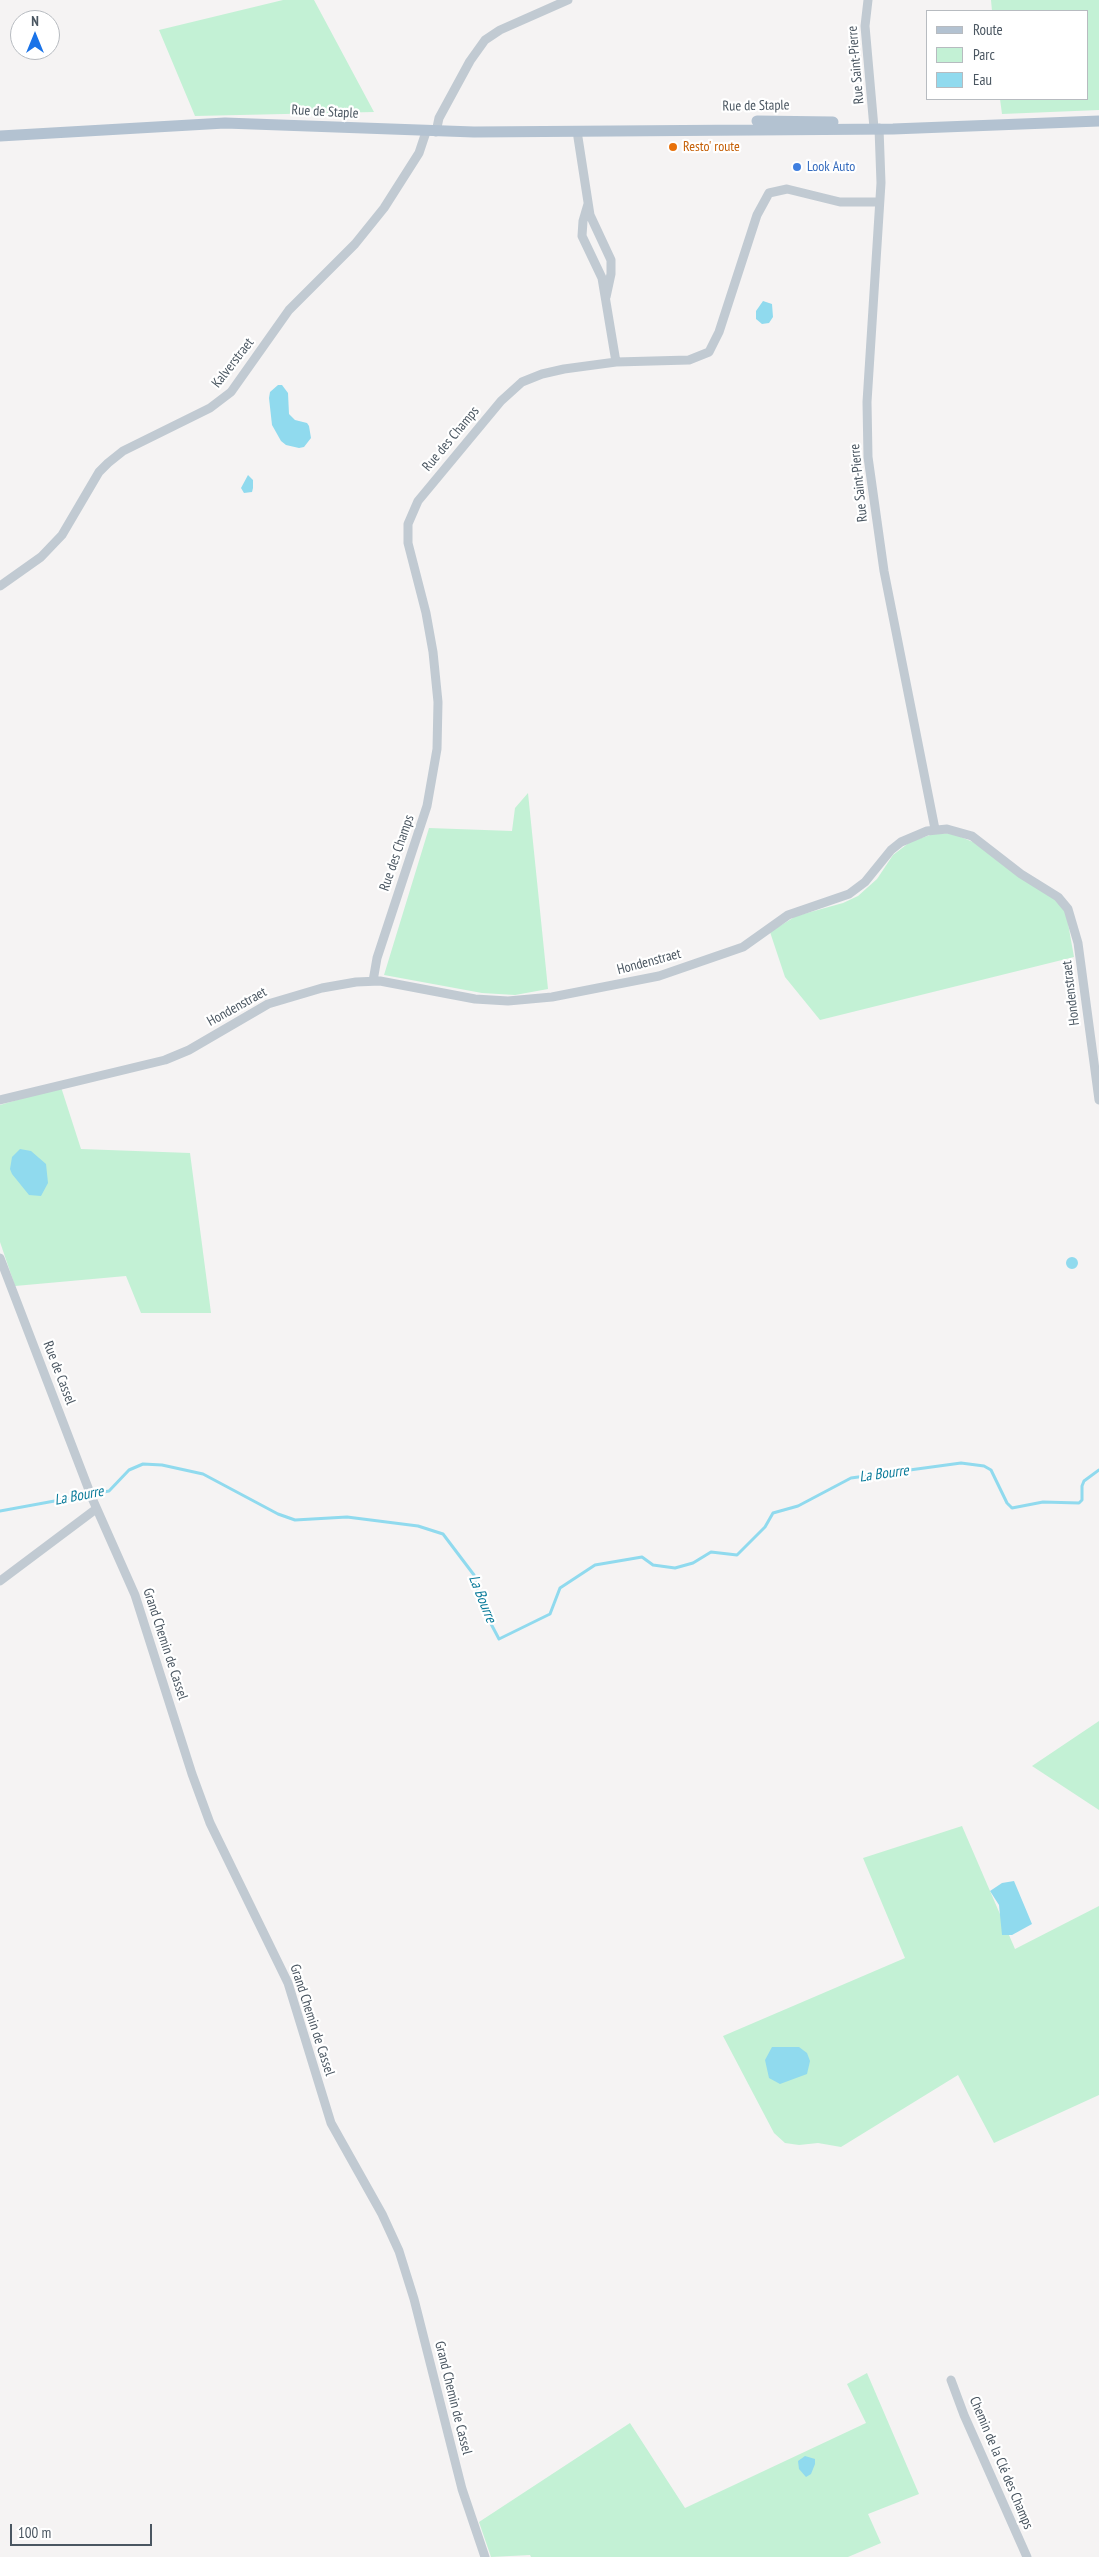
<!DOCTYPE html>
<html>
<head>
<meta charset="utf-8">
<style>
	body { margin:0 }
	#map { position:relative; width:1099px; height:2557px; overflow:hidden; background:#f5f3f3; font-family:"PT Sans Narrow",sans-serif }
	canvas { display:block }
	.legend { position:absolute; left:926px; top:10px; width:162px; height:90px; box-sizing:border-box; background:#fff; border:1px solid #b7bbc0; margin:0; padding:6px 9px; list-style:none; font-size:15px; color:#4a5661 }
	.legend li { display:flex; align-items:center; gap:10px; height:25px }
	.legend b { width:25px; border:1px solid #b7bbc0 }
	.north { position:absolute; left:10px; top:10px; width:50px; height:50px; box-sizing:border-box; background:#fff; border:1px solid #b7bbc0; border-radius:50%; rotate:0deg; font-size:14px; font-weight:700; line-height:20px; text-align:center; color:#4a5661 }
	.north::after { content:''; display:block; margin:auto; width:18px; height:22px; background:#1a73e8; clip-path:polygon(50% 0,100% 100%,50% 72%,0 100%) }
	.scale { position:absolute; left:10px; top:2524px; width:142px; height:22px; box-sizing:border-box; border:2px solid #4a5661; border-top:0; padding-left:6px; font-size:15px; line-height:18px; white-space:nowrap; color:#4a5661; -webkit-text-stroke:4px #fff; paint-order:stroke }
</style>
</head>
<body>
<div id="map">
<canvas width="1099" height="2557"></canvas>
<ul class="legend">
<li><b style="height:6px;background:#b3c2d1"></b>Route</li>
<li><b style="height:14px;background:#c3f1d5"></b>Parc</li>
<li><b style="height:14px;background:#90daee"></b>Eau</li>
</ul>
<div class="north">N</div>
<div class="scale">100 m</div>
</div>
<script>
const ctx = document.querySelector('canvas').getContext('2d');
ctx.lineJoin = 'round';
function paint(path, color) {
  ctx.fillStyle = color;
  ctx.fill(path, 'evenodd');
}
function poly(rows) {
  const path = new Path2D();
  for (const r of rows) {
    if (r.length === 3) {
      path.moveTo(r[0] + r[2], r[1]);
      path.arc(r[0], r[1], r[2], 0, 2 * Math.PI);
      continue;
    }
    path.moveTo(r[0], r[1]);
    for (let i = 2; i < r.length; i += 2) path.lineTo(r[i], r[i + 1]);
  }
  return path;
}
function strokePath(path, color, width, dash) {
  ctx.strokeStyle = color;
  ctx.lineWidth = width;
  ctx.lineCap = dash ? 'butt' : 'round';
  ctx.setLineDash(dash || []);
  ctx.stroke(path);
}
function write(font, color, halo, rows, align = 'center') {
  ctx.font = font + ' "PT Sans Narrow",sans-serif';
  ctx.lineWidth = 4.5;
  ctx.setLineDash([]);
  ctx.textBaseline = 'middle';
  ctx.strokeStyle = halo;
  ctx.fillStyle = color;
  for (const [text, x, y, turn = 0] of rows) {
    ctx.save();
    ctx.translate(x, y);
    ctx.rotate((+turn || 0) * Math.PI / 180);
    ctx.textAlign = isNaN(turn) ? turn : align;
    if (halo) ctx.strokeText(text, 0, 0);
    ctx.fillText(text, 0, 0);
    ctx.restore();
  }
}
paint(poly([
	[283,0,314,0,374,112,195,116,159,30],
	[991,0,1099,0,1099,110,1002,114,1000,99,1088,99,1088,11,992,11],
	[528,793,548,989,515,995,482,993,384,975,429,828,512,831,515,808],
	[951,833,973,842,1060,903,1066,912,1074,957,820,1020,785,977,770,932,796,916,843,903,858,896,877,879,893,855,910,842,933,834],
	[61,1087,81,1149,190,1153,211,1313,141,1313,126,1276,15,1286,0,1242,0,1105],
	[1099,1721,1099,1810,1032,1766],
	[962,1826,1015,1949,1099,1906,1099,2095,994,2143,958,2075,841,2147,818,2143,799,2145,785,2143,774,2133,723,2036,905,1958,863,1858],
	[867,2373,919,2494,868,2514,881,2543,848,2557,531,2557,530,2555,491,2557,479,2522,630,2423,685,2508,866,2423,847,2384]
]), '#c3f1d5');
paint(poly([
	[763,301,772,304,773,317,769,323,762,324,756,319,756,311],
	[278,385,282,385,288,393,289,414,295,420,307,423,309,426,311,438,304,447,299,448,286,445,281,441,272,425,269,398,270,392],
	[248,475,253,480,253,488,252,492,244,493,241,488],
	[20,1149,31,1151,46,1164,48,1183,41,1196,29,1195,12,1174,10,1169,12,1157],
	[1072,1263,6],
	[1014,1881,1032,1924,1012,1935,1002,1935,999,1905,990,1891,1002,1883],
	[772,2047,799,2047,807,2053,810,2061,807,2074,780,2084,769,2078,765,2060],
	[805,2456,815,2459,815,2464,811,2474,806,2477,799,2469,798,2461]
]), '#90daee');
strokePath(poly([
	[0,1511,109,1491,129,1470,143,1464,162,1465,203,1474,278,1514,295,1520,347,1517,418,1526,443,1534,474,1575,480,1603,499,1639,550,1614,560,1588,595,1565,642,1557,653,1565,675,1568,693,1563,711,1552,737,1555,765,1527,773,1513,798,1506,851,1478,961,1463,984,1466,991,1470,1007,1503,1012,1508,1043,1502,1079,1503,1082,1500,1082,1486,1084,1481,1099,1470]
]), '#90daee', 3);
strokePath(poly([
	[868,0,865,26,874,128],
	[879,128,881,183,867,402,868,457,884,571,935,829],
	[577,131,590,215,611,260,611,274,606,297],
	[436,132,439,118,470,61,485,40,500,30,568,0],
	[588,204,583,221,582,236,602,278,616,362],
	[0,586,41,557,62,535,99,472,108,463,123,451,210,408,231,392,289,310,355,244,384,208,419,153,426,132],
	[373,981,377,958,427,806,437,749,438,702,433,652,426,613,408,543,408,524,418,501,501,401,522,382,542,374,564,369,616,362,689,360,709,352,719,332,757,215,769,193,787,189,840,202,879,202],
	[0,1100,165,1060,189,1050,268,1004,322,988,356,982,380,981,475,999,508,1001,552,997,659,976,743,947,788,915,849,894,865,882,891,850,901,842,927,831,947,829,972,836,1021,874,1058,897,1068,909,1078,943,1099,1100],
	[0,1258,92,1498,135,1595,192,1774,210,1823,288,1983,331,2123,382,2214,399,2251,414,2299,462,2489,485,2557],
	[0,1581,96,1509],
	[951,2380,964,2415,1027,2557]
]), '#c1cad2', 9);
strokePath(poly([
	[757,121,833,122],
	[0,136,225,123,474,132,893,129,1099,121]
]), '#b3c2d1', 11);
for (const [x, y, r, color] of [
	[673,147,5,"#e8710a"],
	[797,167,5,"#3f7fe0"]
]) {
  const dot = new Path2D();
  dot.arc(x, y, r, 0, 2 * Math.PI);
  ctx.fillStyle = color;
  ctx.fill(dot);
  strokePath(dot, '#fff', 2);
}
write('14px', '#4a5661', '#fff', [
	["Rue Saint-Pierre",856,65,-95],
	["Rue de Staple",756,106,-1],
	["Rue de Staple",325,112,3],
	["Kalverstraet",233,363,-52],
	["Rue des Champs",451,439,-50],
	["Rue Saint-Pierre",859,483,-96],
	["Rue des Champs",397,853,-71],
	["Hondenstraet",649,962,-15],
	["Hondenstraet",1071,993,-97],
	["Hondenstraet",237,1007,-29],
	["Rue de Cassel",59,1373,69],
	["Grand Chemin de Cassel",165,1644,72],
	["Grand Chemin de Cassel",312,2020,72],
	["Grand Chemin de Cassel",453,2398,76],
	["Chemin de la Clé des Champs",1001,2463,67]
]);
write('14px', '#c56008', '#fff', [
	["Resto' route",683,147]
], 'left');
write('14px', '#366cbe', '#fff', [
	["Look Auto",807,167]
], 'left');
write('italic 15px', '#0c7c9b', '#fff', [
	["La Bourre",884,1474,-8],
	["La Bourre",79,1496,-11],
	["La Bourre",482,1599,68]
]);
</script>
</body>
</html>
